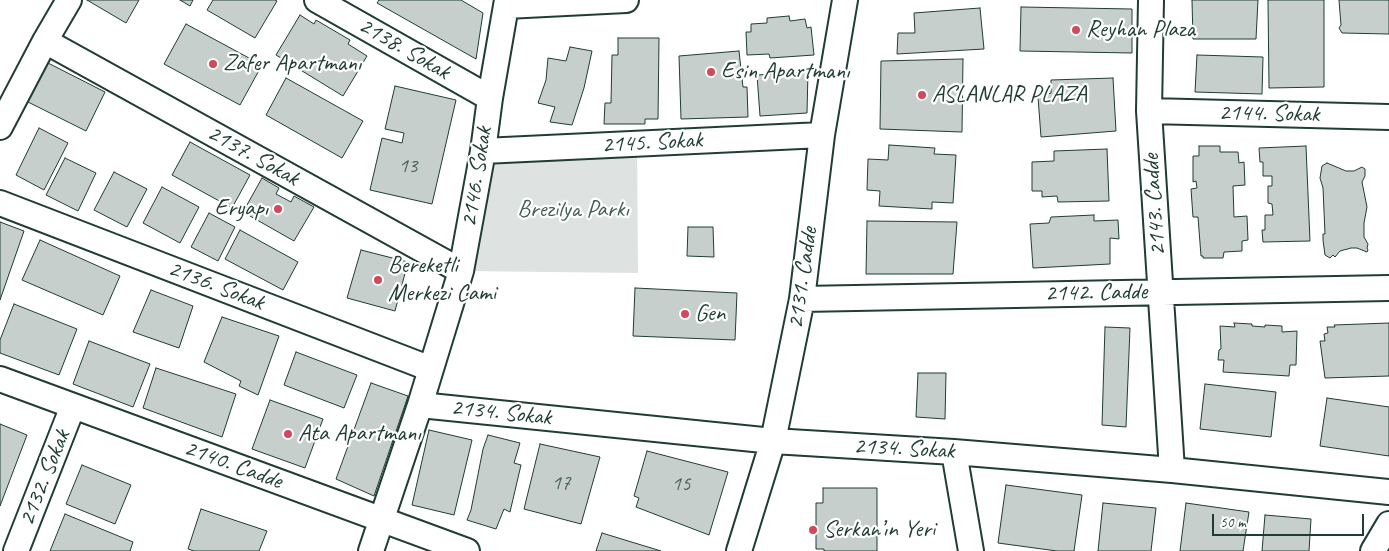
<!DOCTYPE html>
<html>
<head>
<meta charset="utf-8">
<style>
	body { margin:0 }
	#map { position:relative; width:1389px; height:551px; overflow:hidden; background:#fff; font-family:Caveat,sans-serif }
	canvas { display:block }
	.scale { position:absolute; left:1212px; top:514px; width:152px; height:22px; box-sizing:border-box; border:2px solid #1f3d34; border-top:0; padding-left:6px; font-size:15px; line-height:18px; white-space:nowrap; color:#1f3d34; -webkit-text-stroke:4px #fff; paint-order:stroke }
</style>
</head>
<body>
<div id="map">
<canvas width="1389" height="551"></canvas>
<div class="scale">50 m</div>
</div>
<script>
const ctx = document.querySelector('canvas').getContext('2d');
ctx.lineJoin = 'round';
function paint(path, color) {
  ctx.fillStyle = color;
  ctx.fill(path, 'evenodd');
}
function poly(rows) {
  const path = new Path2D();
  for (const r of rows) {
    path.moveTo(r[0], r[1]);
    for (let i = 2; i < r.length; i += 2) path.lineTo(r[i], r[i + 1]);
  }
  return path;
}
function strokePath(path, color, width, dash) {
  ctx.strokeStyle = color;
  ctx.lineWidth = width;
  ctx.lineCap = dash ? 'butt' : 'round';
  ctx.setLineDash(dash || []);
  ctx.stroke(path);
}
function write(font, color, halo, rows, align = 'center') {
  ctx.font = font + ' Caveat,sans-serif';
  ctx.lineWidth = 4.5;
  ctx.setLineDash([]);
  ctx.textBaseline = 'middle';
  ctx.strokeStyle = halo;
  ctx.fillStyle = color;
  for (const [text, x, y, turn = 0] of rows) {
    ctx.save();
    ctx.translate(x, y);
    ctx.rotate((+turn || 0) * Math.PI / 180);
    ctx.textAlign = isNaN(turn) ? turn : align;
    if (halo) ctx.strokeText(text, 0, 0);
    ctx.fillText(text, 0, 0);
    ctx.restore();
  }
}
paint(poly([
	[637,144,638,273,461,271,483,151]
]), '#dee3e2');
const building = poly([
	[87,0,139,0,126,23,87,0],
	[180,0,193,0,190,6,180,0],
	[213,0,275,0,277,1,255,38,207,10,213,0],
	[379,0,461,0,483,13,476,59,377,3,379,0],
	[1192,0,1258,0,1256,39,1193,39,1192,0],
	[1268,0,1324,0,1324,87,1269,88,1268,0],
	[1339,0,1389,0,1389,34,1342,33,1339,28,1341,25,1339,0],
	[1021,7,1132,9,1132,53,1020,51,1021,7],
	[980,8,984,49,897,54,898,33,915,33,914,13,980,8],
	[300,15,314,24,316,20,350,40,348,44,367,56,343,96,276,55,300,15],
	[789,16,790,21,805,19,807,28,811,27,814,55,770,58,769,54,747,55,746,32,751,32,751,24,767,23,767,18,789,16],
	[186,24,262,65,240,105,164,64,186,24],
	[618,38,659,38,658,119,645,119,645,124,604,124,605,103,611,103,612,55,618,55,618,38],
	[570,47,592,51,584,88,572,125,550,122,555,107,538,103,546,80,548,58,566,61,570,47],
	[739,51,743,87,747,87,748,117,681,119,679,56,739,51],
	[1197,55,1263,57,1262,94,1195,92,1197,55],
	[963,59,962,132,880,129,881,61,963,59],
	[48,63,105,92,86,131,28,102,48,63],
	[808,72,807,113,760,116,757,75,808,72],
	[286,78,363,121,342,158,266,115,286,78],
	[1113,78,1116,131,1041,137,1038,97,1051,93,1051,80,1113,78],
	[395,86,456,100,432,204,370,190,382,138,402,143,404,133,385,129,395,86],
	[39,128,68,143,44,190,16,175,39,128],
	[190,142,250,175,232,208,172,175,190,142],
	[889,145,935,148,934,154,956,155,953,203,932,202,932,209,879,206,880,191,867,190,868,159,888,160,889,145],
	[1199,146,1220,146,1220,152,1238,152,1239,163,1244,162,1245,185,1233,186,1234,217,1247,216,1248,240,1242,241,1242,251,1224,252,1223,258,1203,258,1203,256,1201,256,1198,217,1193,217,1191,189,1197,188,1196,181,1193,182,1193,156,1199,156,1199,146],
	[1306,146,1310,241,1263,242,1262,230,1265,230,1265,215,1273,215,1272,204,1268,203,1268,186,1272,186,1272,176,1263,176,1263,162,1260,162,1259,148,1306,146],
	[1107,149,1109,201,1058,202,1057,196,1042,197,1042,191,1032,191,1032,162,1054,161,1054,151,1107,149],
	[65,158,96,173,78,211,46,195,65,158],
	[1327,163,1346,171,1354,171,1362,167,1365,169,1365,176,1362,182,1367,207,1364,223,1364,237,1368,244,1367,248,1368,250,1367,252,1357,248,1351,248,1340,251,1335,257,1333,255,1330,258,1325,255,1323,240,1323,234,1325,234,1323,188,1320,178,1322,166,1327,163],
	[114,172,147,189,127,227,94,210,114,172],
	[262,178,279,188,276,194,291,202,294,196,314,207,294,241,243,212,262,178],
	[162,187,199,207,180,243,143,223,162,187],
	[209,213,235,227,218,261,191,247,209,213],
	[1094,215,1094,221,1118,220,1119,239,1110,238,1110,264,1033,268,1030,224,1049,223,1051,217,1094,215],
	[867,221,957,222,953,274,866,274,867,221],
	[0,222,24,231,0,300,0,222],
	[688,227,713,227,714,257,687,256,688,227],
	[240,230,298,262,283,290,225,259,240,230],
	[40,240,120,276,103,315,22,280,40,240],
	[361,250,408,262,395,311,347,298,361,250],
	[635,288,737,293,735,340,633,336,635,288],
	[151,290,193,306,179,348,133,332,151,290],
	[14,304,77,329,59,375,0,353,0,340,14,304],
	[222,317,279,336,258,395,239,386,241,381,204,362,222,317],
	[1234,323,1252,324,1252,326,1265,327,1265,325,1282,326,1282,332,1297,331,1296,365,1290,365,1289,376,1223,372,1224,360,1218,360,1219,350,1221,349,1220,326,1235,327,1234,323],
	[1389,323,1389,376,1325,378,1320,341,1325,341,1324,334,1328,333,1327,327,1335,327,1334,325,1389,323],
	[1105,327,1130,328,1126,427,1102,425,1105,327],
	[89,341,150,364,133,407,73,384,89,341],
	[296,352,357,375,344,408,284,385,296,352],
	[156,368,236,394,222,437,143,408,156,368],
	[918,373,946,373,945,419,916,417,918,373],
	[371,383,408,396,374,496,336,479,371,383],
	[1205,384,1276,392,1271,437,1200,429,1205,384],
	[1327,398,1389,407,1389,456,1320,446,1327,398],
	[270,400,323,419,305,468,252,449,270,400],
	[0,424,27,435,0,506,0,424],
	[429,430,472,440,454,515,412,505,429,430],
	[488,435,520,443,514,463,521,465,510,512,504,509,496,529,467,520,471,510,483,449,488,435],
	[540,444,600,457,581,524,524,509,540,444],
	[647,451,728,472,709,535,636,507,639,498,634,496,647,451],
	[82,465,131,485,115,524,66,504,82,465],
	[1006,485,1082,495,1074,551,1057,551,998,543,1006,485],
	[823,488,877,488,877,551,824,551,824,549,816,549,816,503,823,503,823,488],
	[1103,503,1156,508,1151,551,1098,551,1103,503],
	[1186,503,1249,512,1243,551,1180,551,1186,503],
	[201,509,267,531,259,551,194,551,188,549,201,509],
	[65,514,133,542,130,551,50,551,65,514],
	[1265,515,1311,519,1309,551,1262,551,1265,515],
	[602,533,661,551,596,551,602,533]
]);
paint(building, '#c7cfcc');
strokePath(building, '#1f3d34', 1);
const street = poly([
	[317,0,490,98],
	[1151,0,1149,111,1172,470],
	[506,6,626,0],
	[45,41,461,271],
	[1149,111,1389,117],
	[0,127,45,41,69,0],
	[483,151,822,135],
	[0,203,431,369],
	[802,299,1389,288],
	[0,379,467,551],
	[420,405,773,441,954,452,1172,470,1389,492],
	[954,452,971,551],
	[16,551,73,406],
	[371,551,420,405,461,271,483,151,490,98,507,0],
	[739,551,773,441,802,299,822,135,845,0],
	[1373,551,1389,524]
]);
strokePath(street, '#1f3d34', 28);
strokePath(street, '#fff', 24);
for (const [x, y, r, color] of [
	[1076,30,5,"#d1495b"],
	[213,64,5,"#d1495b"],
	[711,72,5,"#d1495b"],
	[922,95,5,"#d1495b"],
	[278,209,5,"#d1495b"],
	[378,280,5,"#d1495b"],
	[685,314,5,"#d1495b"],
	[288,434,5,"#d1495b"],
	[813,530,5,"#d1495b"]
]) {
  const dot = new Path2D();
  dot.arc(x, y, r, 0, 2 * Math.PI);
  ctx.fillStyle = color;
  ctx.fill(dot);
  strokePath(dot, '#fff', 2);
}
write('21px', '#49625a', null, [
	["13",408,166],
	["17",561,483],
	["15",681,484]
]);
write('24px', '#1f3d34', '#fff', [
	["Reyhan Plaza",1086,30],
	["Zafer Apartmanı",223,64],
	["Esin Apartmanı",721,72],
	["ASLANLAR PLAZA",932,95],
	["Eryapı",268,209,"right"],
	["Bereketli",388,266],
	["Merkezi Cami",388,294],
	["Gen",695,314],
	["Ata Apartmanı",298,434],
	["Serkan’ın Yeri",823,530]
], 'left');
write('24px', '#1f3d34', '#fff', [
	["2138. Sokak",404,49,30],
	["2144. Sokak",1269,114,1],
	["2145. Sokak",652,143,-3],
	["2137. Sokak",253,156,29],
	["2146. Sokak",477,177,-81],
	["2143. Cadde",1155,205,-94],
	["2131. Cadde",803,278,-82],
	["2136. Sokak",216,286,21],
	["2142. Cadde",1096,293,-1],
	["2134. Sokak",501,413,6],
	["2134. Sokak",904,449,3],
	["2140. Cadde",233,465,20],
	["2132. Sokak",45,478,-68]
]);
write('24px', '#455e57', '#fff', [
	["Brezilya Parkı",573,210]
]);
</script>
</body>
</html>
